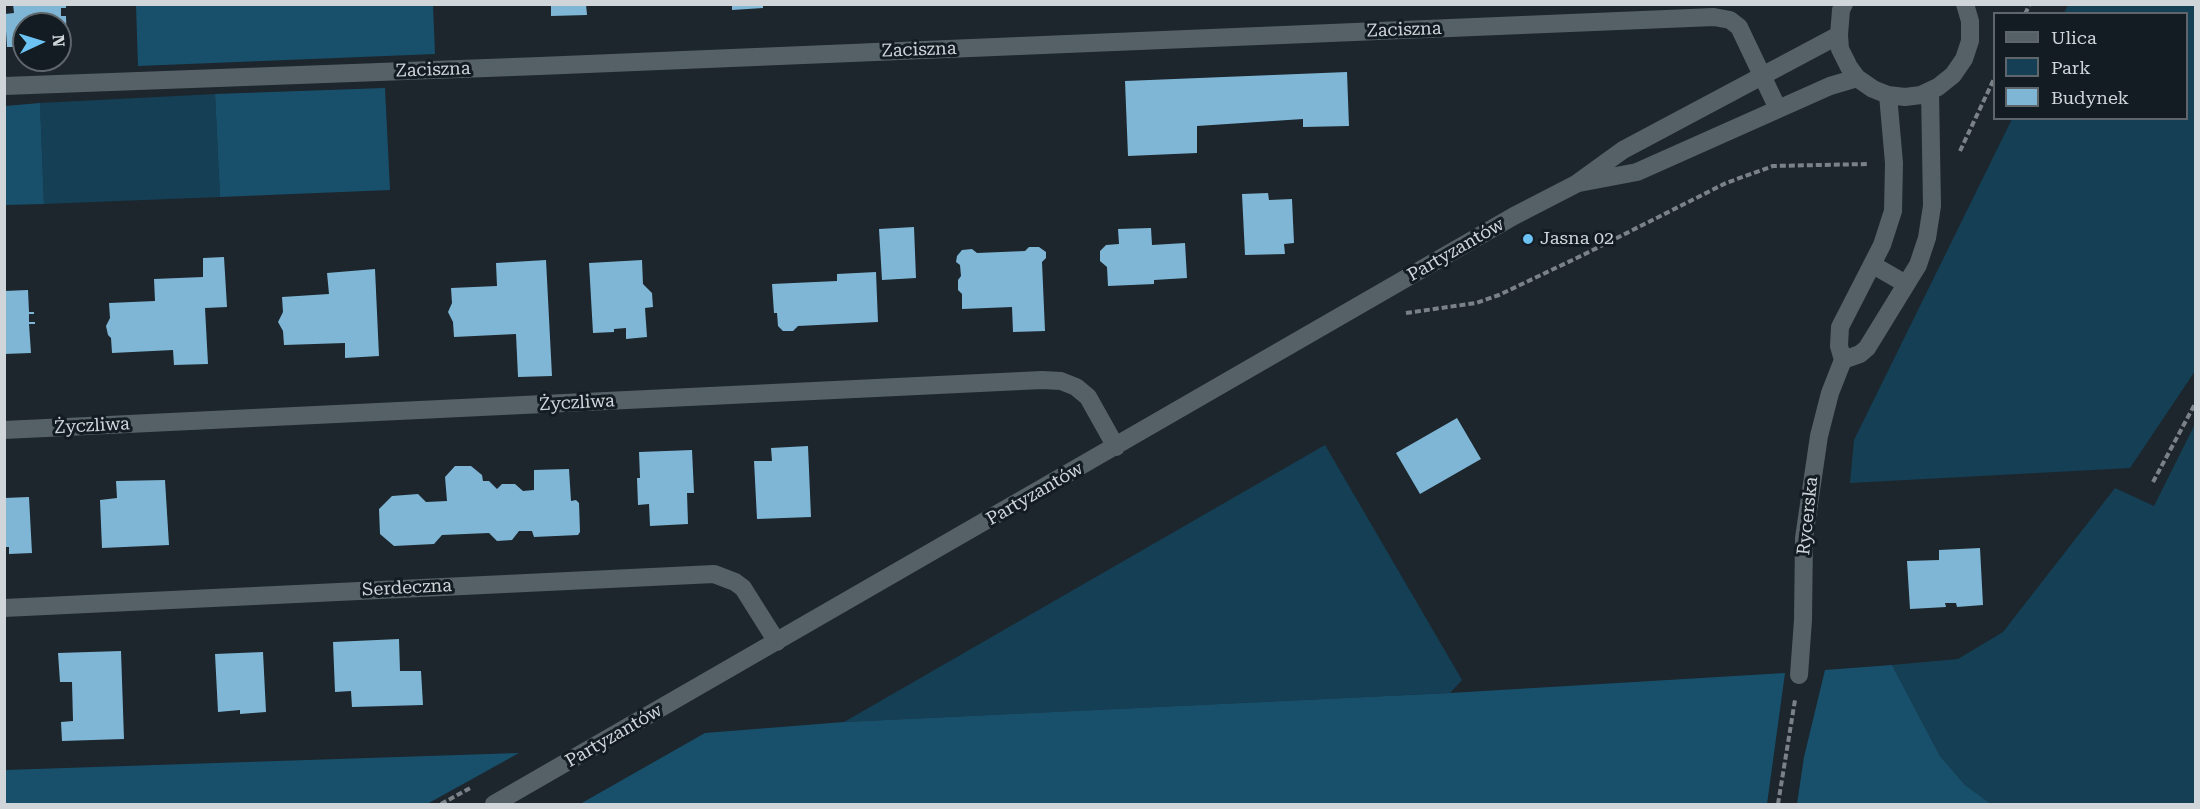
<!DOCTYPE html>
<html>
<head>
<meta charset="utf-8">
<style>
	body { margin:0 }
	#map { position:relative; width:2200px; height:809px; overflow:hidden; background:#1c262c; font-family:"Roboto Serif",serif }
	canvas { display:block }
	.frame { position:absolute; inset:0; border:6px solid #cfd5d9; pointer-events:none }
	.legend { position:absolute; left:1993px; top:12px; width:195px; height:108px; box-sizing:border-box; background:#121c22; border:2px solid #5e666b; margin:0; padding:8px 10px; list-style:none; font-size:18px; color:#cfd5d9 }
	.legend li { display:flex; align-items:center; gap:12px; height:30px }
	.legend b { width:30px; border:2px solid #5e666b }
	.north { position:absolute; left:12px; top:12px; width:60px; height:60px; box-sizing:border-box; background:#121c22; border:2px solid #5e666b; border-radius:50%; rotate:86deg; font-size:16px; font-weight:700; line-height:24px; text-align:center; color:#cfd5d9 }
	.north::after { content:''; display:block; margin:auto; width:21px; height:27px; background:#6cc2f3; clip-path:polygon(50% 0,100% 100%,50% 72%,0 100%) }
</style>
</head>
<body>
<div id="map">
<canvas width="2200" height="809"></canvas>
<div class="frame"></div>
<ul class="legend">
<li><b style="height:8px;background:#556067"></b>Ulica</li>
<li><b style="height:16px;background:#153f55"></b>Park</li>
<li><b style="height:16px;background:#7fb6d6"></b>Budynek</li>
</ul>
<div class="north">N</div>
</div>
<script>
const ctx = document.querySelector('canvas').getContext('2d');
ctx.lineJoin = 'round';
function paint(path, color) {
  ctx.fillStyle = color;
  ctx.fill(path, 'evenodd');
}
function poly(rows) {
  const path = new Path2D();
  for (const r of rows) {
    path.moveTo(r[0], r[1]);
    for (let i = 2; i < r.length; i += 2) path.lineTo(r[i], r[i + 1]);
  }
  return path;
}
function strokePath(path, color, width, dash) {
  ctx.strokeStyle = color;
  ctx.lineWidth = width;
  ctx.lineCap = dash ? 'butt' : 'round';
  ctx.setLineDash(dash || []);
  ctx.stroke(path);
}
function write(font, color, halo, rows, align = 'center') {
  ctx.font = font + ' "Roboto Serif",serif';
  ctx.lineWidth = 6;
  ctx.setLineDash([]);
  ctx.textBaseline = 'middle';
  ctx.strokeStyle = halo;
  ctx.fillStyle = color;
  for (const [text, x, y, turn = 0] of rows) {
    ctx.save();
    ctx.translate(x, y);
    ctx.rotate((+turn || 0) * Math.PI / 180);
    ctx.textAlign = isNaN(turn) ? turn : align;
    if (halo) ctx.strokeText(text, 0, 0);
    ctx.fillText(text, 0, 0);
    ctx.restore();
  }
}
paint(poly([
	[2068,5,2195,5,2195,371,2130,468,1850,483,1854,440,2012,119,2186,118,2186,14,2064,13],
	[215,94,220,197,44,204,40,103],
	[2195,424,2196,541,2194,544,2196,545,2195,804,1991,804,1965,785,1940,756,1892,665,1958,659,2003,632,2115,488,2154,506],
	[1325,445,1462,680,1450,693,844,722]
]), '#153f55');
paint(poly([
	[136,5,433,5,435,54,138,66],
	[385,88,390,190,220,197,215,94],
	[40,103,44,204,5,205,5,106],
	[1892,665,1940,756,1965,785,1991,804,1797,804,1804,757,1825,670],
	[1785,673,1767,804,580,804,705,733,844,722,1450,693],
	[519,753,427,804,5,804,5,770]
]), '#18506c');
paint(poly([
	[13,4,66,4,66,8,61,8,61,16,66,16,67,45,60,45,60,24,24,24,24,47,7,47,5,14,14,13],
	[551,4,586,4,587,15,551,16],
	[732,4,763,4,763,8,732,10],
	[1347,72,1349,126,1303,127,1303,119,1197,126,1197,153,1128,156,1125,81],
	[1268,193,1269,200,1292,199,1294,243,1284,244,1285,254,1245,255,1242,194],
	[914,227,916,278,882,280,879,229],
	[1151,228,1152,245,1185,243,1187,278,1154,280,1154,284,1108,286,1107,267,1100,261,1100,251,1106,245,1119,244,1118,229],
	[1029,247,1039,247,1046,252,1046,258,1042,262,1045,331,1013,332,1012,307,962,309,962,294,958,290,958,280,961,276,960,265,956,262,957,256,962,250,972,249,977,253,1025,251],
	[224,257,227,307,205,308,208,364,174,365,173,350,112,353,111,338,108,335,106,326,110,318,109,303,155,301,154,279,203,277,203,258],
	[546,260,552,376,518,377,516,334,454,337,453,322,448,312,452,303,451,288,497,286,496,263],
	[642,260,643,284,652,293,653,307,645,308,647,337,626,339,626,328,614,329,614,332,593,333,589,263],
	[375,269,379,356,345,358,345,343,284,345,283,331,278,322,283,312,282,297,329,294,327,273],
	[876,272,878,322,798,326,793,331,783,331,778,326,777,313,774,313,772,284,837,281,837,274],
	[28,290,29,312,34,312,34,314,29,314,29,322,35,322,35,324,29,324,31,353,4,354,4,291],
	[1457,418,1481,459,1420,494,1396,453],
	[808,446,811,517,757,519,754,461,772,461,771,448],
	[692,450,694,493,687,493,688,524,650,526,649,504,638,505,637,478,640,478,639,452],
	[455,466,471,466,482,475,483,481,489,481,497,489,502,484,515,484,523,491,534,490,534,470,569,469,571,501,576,500,579,503,580,532,578,535,534,537,532,531,519,531,512,540,497,541,489,533,442,535,434,544,394,546,380,534,379,509,392,496,418,494,426,502,447,501,445,477],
	[165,480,169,545,102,548,100,500,117,498,116,481],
	[29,497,32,553,9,554,9,547,4,547,4,498],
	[1980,548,1983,605,1957,607,1956,603,1945,603,1946,607,1910,609,1907,561,1939,560,1939,550],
	[399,639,400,671,421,671,423,705,352,707,351,691,335,692,333,642],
	[121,651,124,739,62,741,61,722,73,721,72,682,60,682,58,653],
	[263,652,266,712,240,714,240,710,218,712,215,654]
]), '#7fb6d6');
strokePath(poly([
	[2025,14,2030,4],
	[1960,151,1994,79],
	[1406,313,1476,303,1499,295,1585,254,1726,183,1773,166,1868,164],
	[2153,482,2196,402],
	[441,804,472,787],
	[1778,804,1795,700]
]), '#7b8287', 4, [6, 3]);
strokePath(poly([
	[1844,4,1841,10,1839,35,1840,49,1849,67,1857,78,1873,89,1888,95,1905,97,1921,95,1938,87,1953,75,1964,59,1970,41,1970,21,1965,4],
	[4,86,540,66,1714,17,1730,20,1739,27,1778,109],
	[1579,183,1637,172,1830,86,1857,78],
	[1873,265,1906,284],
	[1843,360,1860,354,1867,348,1918,265,1927,238,1932,206,1930,91],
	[4,430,1042,380,1061,381,1076,387,1088,397,1116,447],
	[4,608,714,574,735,582,743,588,777,642],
	[1799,675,1803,620,1804,538,1819,436,1830,393,1843,360,1839,346,1840,327,1882,245,1893,211,1894,163,1888,95],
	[494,804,1514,216,1576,184,1623,150,1839,35]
]), '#556067', 18);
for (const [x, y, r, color] of [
	[1528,239,6,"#6cc2f3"]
]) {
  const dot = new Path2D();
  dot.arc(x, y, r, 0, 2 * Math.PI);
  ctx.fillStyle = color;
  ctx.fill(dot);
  strokePath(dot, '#121c22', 2);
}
write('18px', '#cfd5d9', '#121c22', [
	["Zaciszna",1404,30,-2],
	["Zaciszna",919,50,-2],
	["Zaciszna",433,70,-2],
	["Partyzantów",1456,250,-30],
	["Życzliwa",577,403,-3],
	["Życzliwa",92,426,-3],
	["Partyzantów",1035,494,-30],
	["Rycerska",1808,516,-84],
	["Serdeczna",407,588,-3],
	["Partyzantów",614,736,-30]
]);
write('18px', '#cfd5d9', '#121c22', [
	["Jasna 02",1540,239]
], 'left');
</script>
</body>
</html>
